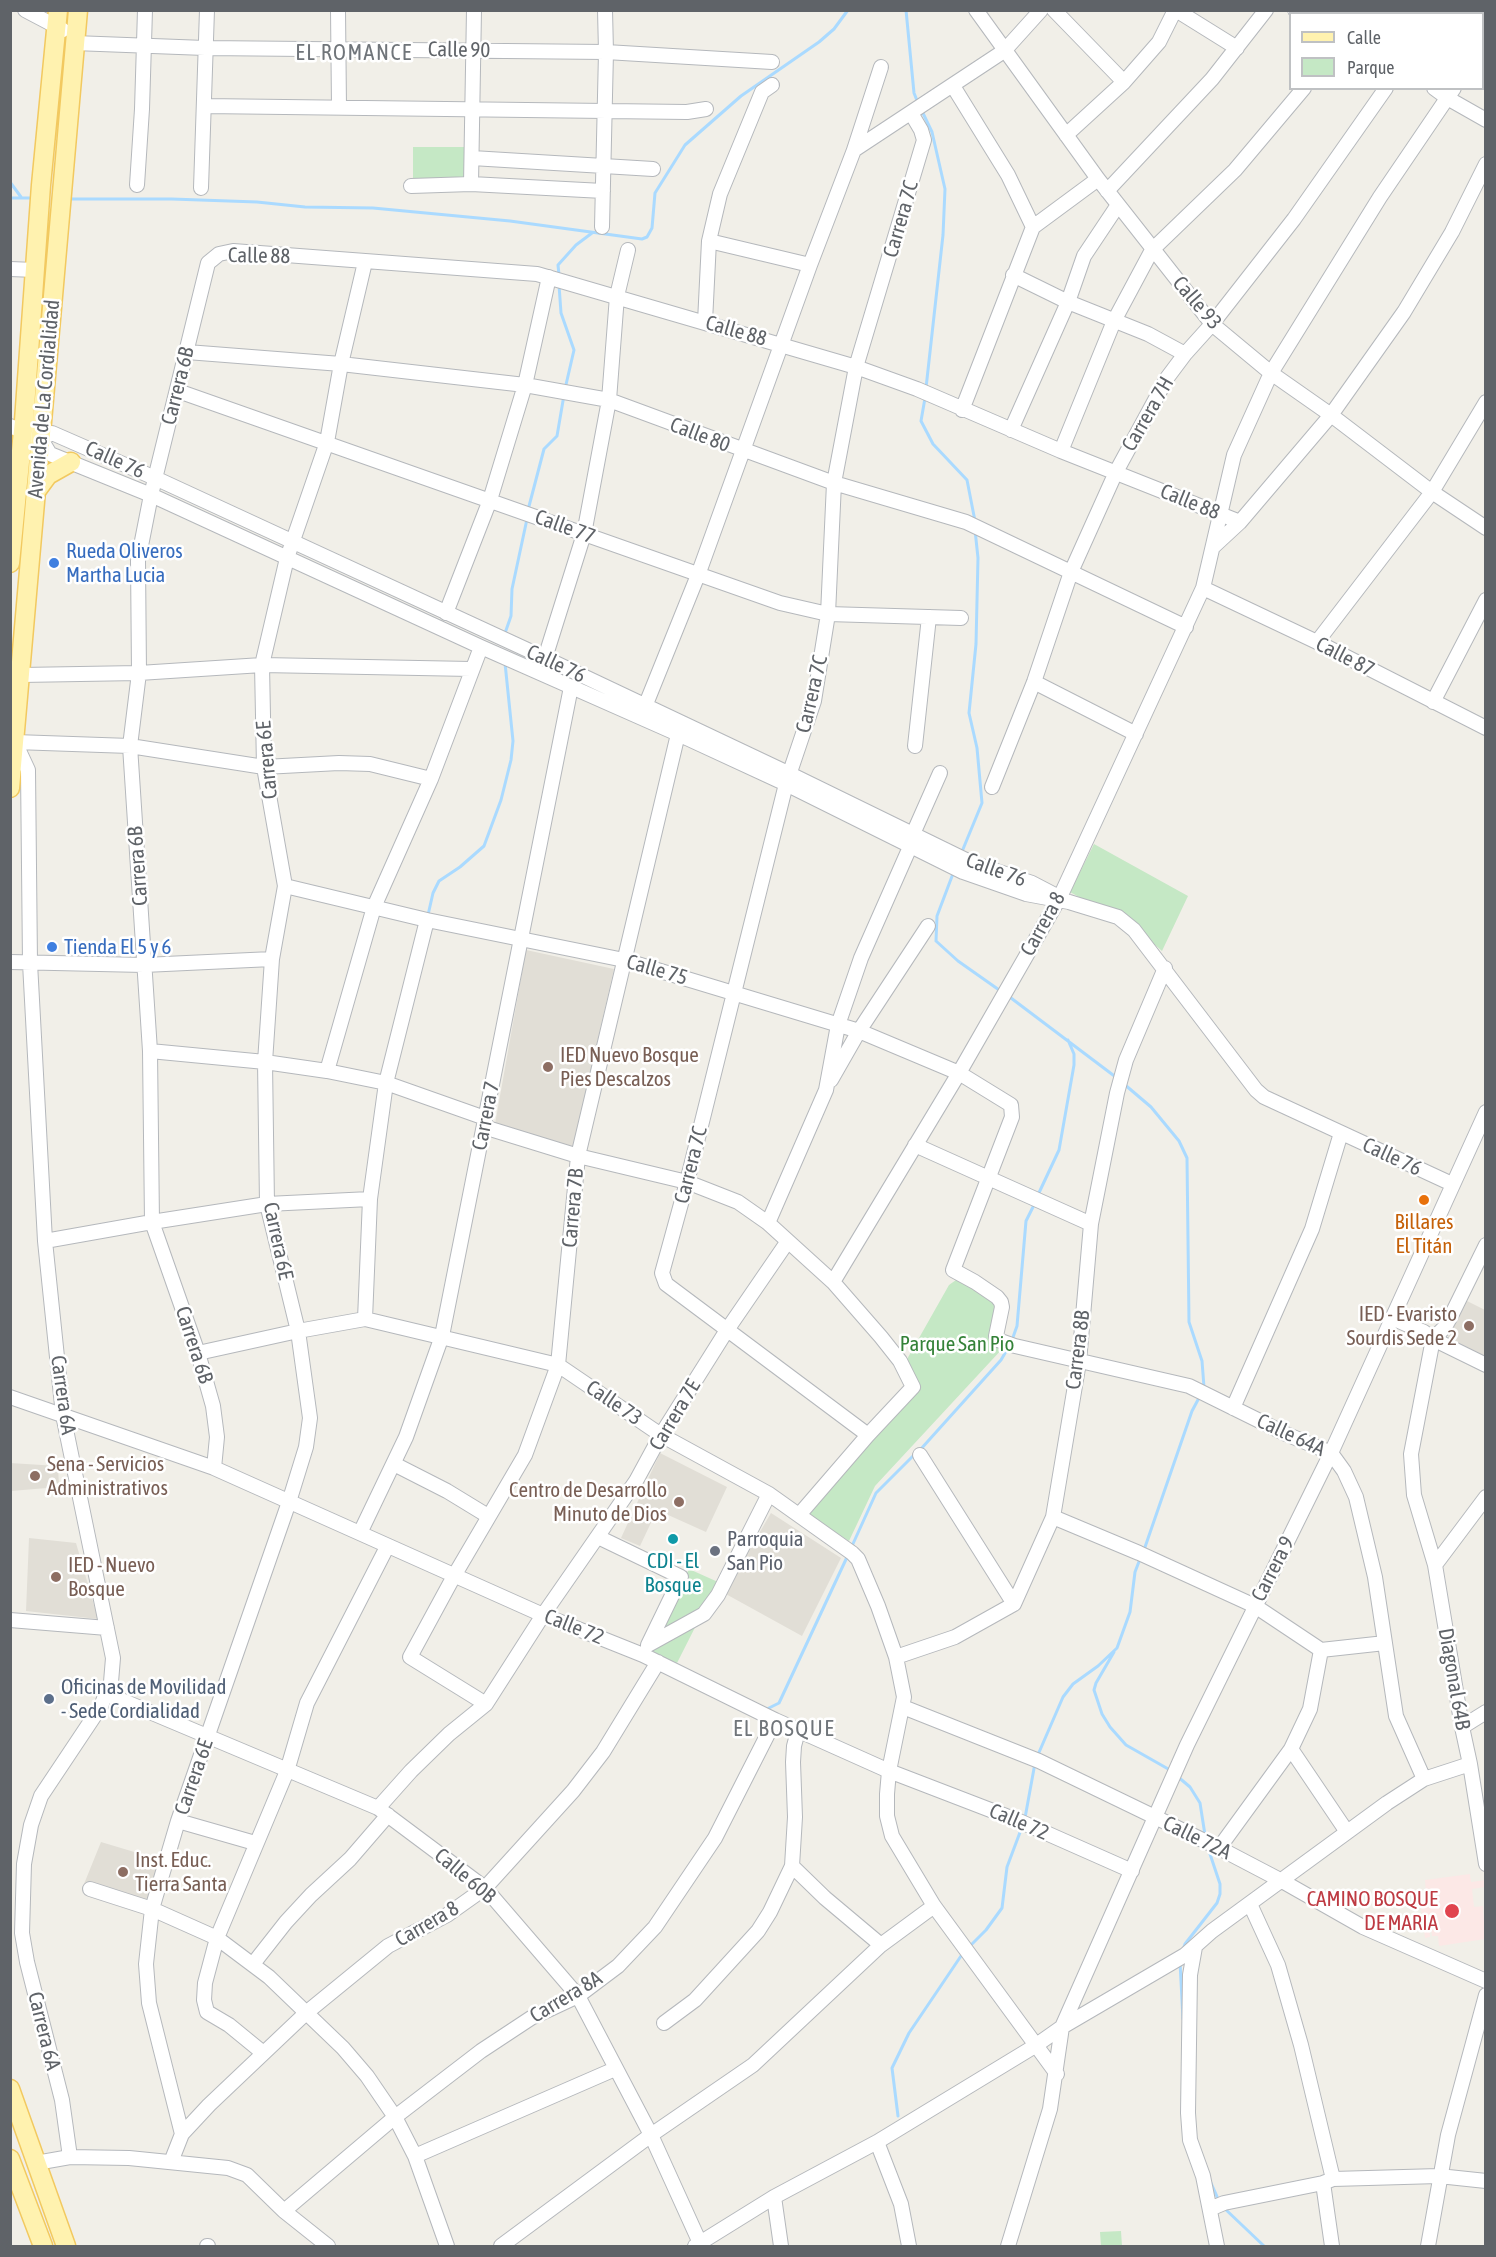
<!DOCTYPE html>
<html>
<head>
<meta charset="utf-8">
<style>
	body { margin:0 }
	#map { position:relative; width:1496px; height:2257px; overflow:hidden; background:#f1efe8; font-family:"Asap Condensed",sans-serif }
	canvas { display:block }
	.frame { position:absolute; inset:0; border:12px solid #5f6368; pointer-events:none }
	.legend { position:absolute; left:1289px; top:12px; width:195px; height:78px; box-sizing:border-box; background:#fff; border:2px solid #bfc1c3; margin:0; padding:8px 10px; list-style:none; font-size:18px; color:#5f6368 }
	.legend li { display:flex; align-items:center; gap:12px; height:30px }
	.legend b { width:30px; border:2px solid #bfc1c3 }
</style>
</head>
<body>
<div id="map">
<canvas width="1496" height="2257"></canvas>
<div class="frame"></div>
<ul class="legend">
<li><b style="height:8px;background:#fff2af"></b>Calle</li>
<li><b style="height:16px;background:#c5e8c5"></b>Parque</li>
</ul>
</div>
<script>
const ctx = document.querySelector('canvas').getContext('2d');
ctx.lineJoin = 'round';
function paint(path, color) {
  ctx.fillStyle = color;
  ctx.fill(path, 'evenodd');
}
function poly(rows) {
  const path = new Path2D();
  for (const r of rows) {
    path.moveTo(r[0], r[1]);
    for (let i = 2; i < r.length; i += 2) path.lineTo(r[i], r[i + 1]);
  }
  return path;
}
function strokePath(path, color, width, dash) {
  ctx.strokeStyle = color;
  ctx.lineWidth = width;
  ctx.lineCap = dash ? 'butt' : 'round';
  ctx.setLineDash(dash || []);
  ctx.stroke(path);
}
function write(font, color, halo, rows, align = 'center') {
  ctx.font = font + ' "Asap Condensed",sans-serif';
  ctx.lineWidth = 5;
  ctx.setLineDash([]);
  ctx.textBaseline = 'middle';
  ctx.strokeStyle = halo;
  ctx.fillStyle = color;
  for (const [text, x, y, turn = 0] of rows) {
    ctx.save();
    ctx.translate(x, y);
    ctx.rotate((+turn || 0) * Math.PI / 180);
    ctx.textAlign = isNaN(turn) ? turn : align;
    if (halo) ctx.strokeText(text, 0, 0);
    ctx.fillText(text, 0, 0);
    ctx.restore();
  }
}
paint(poly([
	[526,950,614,969,572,1151,495,1124],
	[1465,1300,1485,1310,1485,1362,1445,1343],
	[660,1453,727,1487,706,1532,657,1510,640,1546,621,1538],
	[10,1463,58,1466,59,1487,11,1491],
	[771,1513,841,1558,802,1636,724,1593],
	[29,1538,76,1543,98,1619,26,1611],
	[101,1842,161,1860,148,1905,84,1884]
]), '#e1ded6');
paint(poly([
	[1470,1874,1471,1882,1485,1880,1485,1887,1472,1889,1474,1907,1483,1906,1485,1939,1439,1946,1438,1936,1432,1936,1430,1920,1436,1920,1435,1915,1428,1916,1430,1937,1425,1938,1419,1893,1426,1892,1425,1880]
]), '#fce8e6');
paint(poly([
	[413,147,465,147,465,178,413,178],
	[1094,844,1188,896,1162,951,1137,929,1070,892],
	[956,1280,992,1298,995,1303,1003,1348,875,1486,849,1541,806,1513,919,1387,906,1361,949,1285],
	[689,1569,718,1582,677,1663,649,1651],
	[1121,2231,1122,2246,1101,2246,1100,2232]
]), '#c5e8c5');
strokePath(poly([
	[906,10,914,93,918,103],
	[921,109,932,132,945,189,943,235,926,388],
	[10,182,21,197],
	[10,198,33,198],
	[69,199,172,199,257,202,305,207,373,208,510,221,642,239,647,237,652,228,655,193,685,145,741,96,819,42,834,29,848,10],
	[559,275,558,265,576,245,592,233],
	[559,285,561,313,574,350,565,389],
	[925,398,921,421,933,444,967,480,975,521],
	[528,510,544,449,557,436,564,395],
	[504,636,511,616,512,589,527,519],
	[961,854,982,803,977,748,969,713,976,644,978,558,975,530],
	[954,871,937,916,936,941,958,961,1002,992],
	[428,915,433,893,439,881,460,867,484,846,501,800,511,760,513,741,505,663],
	[1007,995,1117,1078],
	[1124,1084,1151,1107,1179,1141,1187,1158,1189,1322,1202,1361,1204,1387,1203,1390],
	[1037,1197,1059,1150,1074,1065,1074,1054,1068,1040],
	[1012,1340,1017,1326,1026,1221,1035,1203],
	[920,1450,1001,1360,1008,1348],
	[852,1546,876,1493,915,1454],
	[1144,1550,1192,1411,1200,1396],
	[1114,1652,1096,1683,1094,1690,1102,1714,1110,1727,1126,1745,1170,1770],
	[765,1710,779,1703,848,1555],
	[1037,1757,1063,1697,1073,1684,1098,1666,1117,1648,1130,1612,1135,1572,1140,1559],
	[1177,1776,1190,1787,1200,1803,1205,1835],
	[1025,1818,1035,1763],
	[970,1946,986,1930,1002,1908,1007,1867,1022,1827],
	[1183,1950,1185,1944,1217,1903,1220,1894,1220,1884,1208,1848],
	[1180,1962,1183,2019],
	[898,2116,892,2068,909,2033,963,1953],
	[1211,2183,1219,2201],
	[1223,2207,1264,2246]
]), '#aadaff', 3);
const minor = poly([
	[25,10,63,30],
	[338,10,339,107],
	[976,10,1098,179,1212,324,1271,373,1331,415,1432,492,1486,528],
	[1054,10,1124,82],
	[1176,10,1237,48],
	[1295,10,1298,14],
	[1366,10,1368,14],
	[1432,10,1433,14],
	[1482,33,1486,27],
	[74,43,205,48,606,52,772,62],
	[953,86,1008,175,1033,227],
	[1434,88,1449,99,1486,120],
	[204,106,687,112,706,109],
	[1066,135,1124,82,1159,42,1175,10],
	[854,150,881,67],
	[472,158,653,169],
	[471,184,474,10],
	[137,185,142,109,145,10],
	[411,186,471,184,603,191],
	[201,188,207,10],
	[1107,191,1212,79,1266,10],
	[602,227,606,52,605,10],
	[709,241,810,265],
	[10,269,35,270],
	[1013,275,1068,302,1148,334,1185,354],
	[705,322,709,241,720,194,762,92,772,85],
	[187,352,341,364,525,385,609,400,834,483,966,522,1186,627],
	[178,391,780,603,828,614,961,618],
	[962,410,1033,227,1098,179],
	[10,426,41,439,50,454,151,495,481,647,678,734,786,784,963,872,1026,894,1069,902,1118,917,1134,930,1256,1090,1264,1097,1452,1184],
	[1011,430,1068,302,1084,256,1118,205],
	[41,439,52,433,155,478,545,658,790,774,970,862,1032,883,1055,895],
	[1061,451,1114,321,1152,250,1235,170,1304,88],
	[1213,547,1240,522,1331,415,1404,312,1452,232,1486,164],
	[1203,588,1317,642,1486,728],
	[446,613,490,500,525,385,549,277],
	[1317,642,1432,492,1486,402],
	[545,658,584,534,609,400,617,296,628,250],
	[21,675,139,673,262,665,471,669],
	[1034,682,1136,734],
	[1433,702,1486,600],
	[642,714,698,575,810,265,854,150,1004,51,1041,10],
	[15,742,28,770,30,963,45,1241,63,1415,113,1658,111,1682,101,1706,41,1796,31,1825,24,1864,22,1933,27,1962,62,2100,70,2157],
	[15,742,130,746,264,767,339,763,370,764,431,779],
	[915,746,929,617],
	[992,787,1034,682,1071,572,1116,472,1167,378,1185,354,1212,324,1294,219,1386,88],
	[913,834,940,773],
	[285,886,427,920,624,960,859,1031,959,1073,1011,1105,1012,1117,953,1270,975,1282,997,1297,1001,1302,1002,1307,996,1336,998,1340,1015,1346,1189,1386,1286,1434,1331,1453,1344,1471,1356,1497,1375,1577,1396,1716,1424,1779],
	[10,962,144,965,272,959],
	[150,1051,265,1062,327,1071,386,1083,485,1118],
	[327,1071,374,907,431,779,481,647],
	[831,1080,859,1031,928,926],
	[484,1127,578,1156,687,1182,738,1202,768,1223,833,1282,881,1337,900,1361,913,1387,868,1435,799,1515],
	[915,1145,1091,1224],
	[768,1223,826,1090,838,1025,861,958,910,847],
	[45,1241,152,1222,267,1204,370,1199],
	[1486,1245,1451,1316,1445,1327,1433,1339,1411,1454,1414,1495,1435,1565,1462,1727,1470,1764,1486,1864],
	[833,1282,959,1073,1060,897,1203,588,1234,455,1271,373,1380,197,1454,88],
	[1392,1318,1424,1332,1433,1339,1486,1365],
	[365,1319,370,1199,386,1083,427,920],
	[198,1353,298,1331,365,1319,558,1365,661,1435,769,1494,852,1553,858,1559,878,1606,896,1657,904,1697,889,1771,887,1794,887,1816,892,1836,934,1906,1057,2074],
	[10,1397,214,1468,543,1615,643,1655,775,1720,889,1771,1019,1821,1132,1871],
	[1233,1408,1312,1229,1341,1133],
	[868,1435,666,1284,662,1273,687,1182,786,784,814,701,828,614,834,483,856,367,924,140,921,130,911,113],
	[920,1455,1014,1604],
	[394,1464,447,1491,488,1516],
	[214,1468,217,1437,213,1406,198,1353,152,1222,150,1051,130,746,139,673,138,561,151,495,208,263,219,254,233,251,537,274,856,367,917,389,1061,451,1240,522],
	[1053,1517,1139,1553,1255,1606,1321,1650,1385,1643],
	[360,1533,406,1437,442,1336,571,687],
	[598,1537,681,1577,648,1645],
	[1435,1565,1486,1497],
	[10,1620,107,1628],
	[648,1645,704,1614,718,1595,769,1494],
	[896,1657,955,1637,1014,1604,1053,1517,1079,1362,1091,1224,1117,1093,1126,1060,1165,968],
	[107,1694,378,1808,485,1888,578,1996,651,2135,700,2243],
	[486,1704,410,1657,454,1576,525,1455,558,1365,578,1156,678,734],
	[903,1707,1039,1761,1219,1848,1282,1881,1363,1927,1486,1981],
	[1462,1727,1486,1712],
	[1291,1749,1347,1832],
	[378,1808,411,1771,449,1734,486,1704,543,1615,636,1481,661,1435,727,1330,788,1241],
	[178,1821,255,1843],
	[1219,1848,1291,1749,1310,1709,1321,1650],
	[792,1866,825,1898,881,1945],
	[90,1889,152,1909,217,1938,269,1977,343,2048,367,2076,395,2117,415,2156,447,2246],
	[1250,1904,1278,1965,1301,2045,1333,2179],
	[1195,1947,1190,1975,1188,2113,1190,2140,1203,2176,1217,2246],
	[253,1964,286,1922,311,1895,350,1859,388,1815],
	[664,2023,695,2000,758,1931,770,1912,792,1866,795,1817,793,1762,794,1746,798,1731],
	[262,2052,229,2025,207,2012,204,2000,205,1983,217,1938,287,1771,307,1703,387,1547],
	[182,2134,149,2003,146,1964,152,1909,178,1821,289,1502,306,1447,310,1418,298,1331,267,1204,265,1062,272,959,285,886,264,767,262,665,287,558,327,442,341,364,365,262],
	[877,2142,901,2204,909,2246],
	[415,2156,615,2069],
	[171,2162,182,2134,209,2105,306,2013,388,1946,447,1915,485,1888,573,1791,603,1752,658,1662],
	[36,2163,70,2157,129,2158,228,2168,247,2175,284,2211,328,2246],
	[1323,2183,1332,2246],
	[774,2197,781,2246],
	[1210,2209,1224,2203,1323,2183,1333,2179,1439,2176,1486,2181],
	[284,2211,395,2117,481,2051,531,2018,578,1996,618,1966,655,1927,715,1838,775,1720],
	[207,2246,208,2246],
	[501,2246,651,2135,753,2065,881,1945,934,1906],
	[695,2246,774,2197,877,2142,1035,2046,1062,2027,1185,1955,1212,1931,1387,1803,1424,1779,1470,1764],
	[1008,2246,1050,2109,1062,2027,1187,1745,1331,1453,1486,1112],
	[1428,2246,1448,2135,1486,1995]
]);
const major = poly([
	[37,490,48,475,71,462],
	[10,563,24,421,41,185,58,10],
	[10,788,78,10],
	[10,2089,66,2246],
	[10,2159,43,2246]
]);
strokePath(minor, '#b5b8bc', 16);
strokePath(major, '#f2c960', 21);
strokePath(minor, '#fff', 14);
strokePath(major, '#fff2af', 18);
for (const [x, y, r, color] of [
	[54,563,6,"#3f7fe0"],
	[52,947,6,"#3f7fe0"],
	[548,1067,6,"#8d6e63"],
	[1424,1200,6,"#e8710a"],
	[1469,1326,6,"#8d6e63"],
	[35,1476,6,"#8d6e63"],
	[679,1502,6,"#8d6e63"],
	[673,1539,6,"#0f9aa8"],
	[715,1551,6,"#6b7280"],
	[56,1577,6,"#8d6e63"],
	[49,1699,6,"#5c6f8a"],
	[123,1872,6,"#8d6e63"],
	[1452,1911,8,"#e0444e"]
]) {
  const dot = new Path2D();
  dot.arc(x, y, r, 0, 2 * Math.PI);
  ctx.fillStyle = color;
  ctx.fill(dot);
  strokePath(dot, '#fff', 2);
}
write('21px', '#5f6368', '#fff', [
	["Calle 90",459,50,1],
	["Carrera 7C",901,219,-74],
	["Calle 88",259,256,1],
	["Calle 93",1197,303,49],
	["Calle 88",736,331,16],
	["Carrera 6B",178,386,-76],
	["Avenida de La Cordialidad",44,399,-85],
	["Carrera 7H",1148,414,-60],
	["Calle 80",700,435,21],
	["Calle 76",115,460,24],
	["Calle 88",1190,502,22],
	["Calle 77",565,527,20],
	["Calle 87",1345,657,27],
	["Calle 76",556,664,25],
	["Carrera 7C",812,694,-77],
	["Carrera 6E",267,760,-95],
	["Carrera 6B",138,866,-94],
	["Calle 76",996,870,20],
	["Carrera 8",1043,924,-61],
	["Calle 75",657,970,16],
	["Carrera 7",486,1116,-79],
	["Calle 76",1392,1157,25],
	["Carrera 7C",691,1165,-76],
	["Carrera 7B",573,1208,-85],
	["Carrera 6E",278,1241,78],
	["Carrera 6B",194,1345,72],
	["Carrera 8B",1078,1350,-83],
	["Carrera 6A",63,1395,82],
	["Calle 73",614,1403,34],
	["Carrera 7E",675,1415,-59],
	["Calle 64A",1291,1435,25],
	["Carrera 9",1273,1569,-63],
	["Calle 72",574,1627,22],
	["Diagonal 64B",1454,1679,80],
	["Carrera 6E",194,1777,-71],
	["Calle 72",1019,1822,23],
	["Calle 72A",1197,1838,26],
	["Calle 60B",465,1876,40],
	["Carrera 8",427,1924,-30],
	["Carrera 8A",566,1997,-31],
	["Carrera 6A",44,2031,76]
]);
write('21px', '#366cbe', '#fff', [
	["Rueda Oliveros",66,551],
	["Martha Lucia",66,575],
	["Tienda El 5 y 6",64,947]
], 'left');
write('21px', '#785e54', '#fff', [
	["IED Nuevo Bosque",560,1055],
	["Pies Descalzos",560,1079],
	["IED - Evaristo",1457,1314,"right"],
	["Sourdis Sede 2",1457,1338,"right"],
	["Sena - Servicios",47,1464],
	["Administrativos",47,1488],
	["Centro de Desarrollo",667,1490,"right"],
	["Minuto de Dios",667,1514,"right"],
	["IED - Nuevo",68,1565],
	["Bosque",68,1589],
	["Inst. Educ.",135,1860],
	["Tierra Santa",135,1884]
], 'left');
write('21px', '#c56008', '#fff', [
	["Billares",1424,1222],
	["El Titán",1424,1246]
]);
write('21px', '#348238', '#fff', [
	["Parque San Pio",957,1344]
]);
write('21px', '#5b616d', '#fff', [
	["Parroquia",727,1539],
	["San Pio",727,1563]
], 'left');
write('21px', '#0d838f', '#fff', [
	["CDI - El",673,1561],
	["Bosque",673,1585]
]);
write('21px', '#4e5e75', '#fff', [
	["Oficinas de Movilidad",61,1687],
	["- Sede Cordialidad",61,1711]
], 'left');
write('21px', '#be3a42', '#fff', [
	["CAMINO BOSQUE",1438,1899],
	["DE MARIA",1438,1923]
], 'right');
ctx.letterSpacing = '1.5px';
write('22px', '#70757a', '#fff', [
	["EL ROMANCE",354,53],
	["EL BOSQUE",784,1729]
]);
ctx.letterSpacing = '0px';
</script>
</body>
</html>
